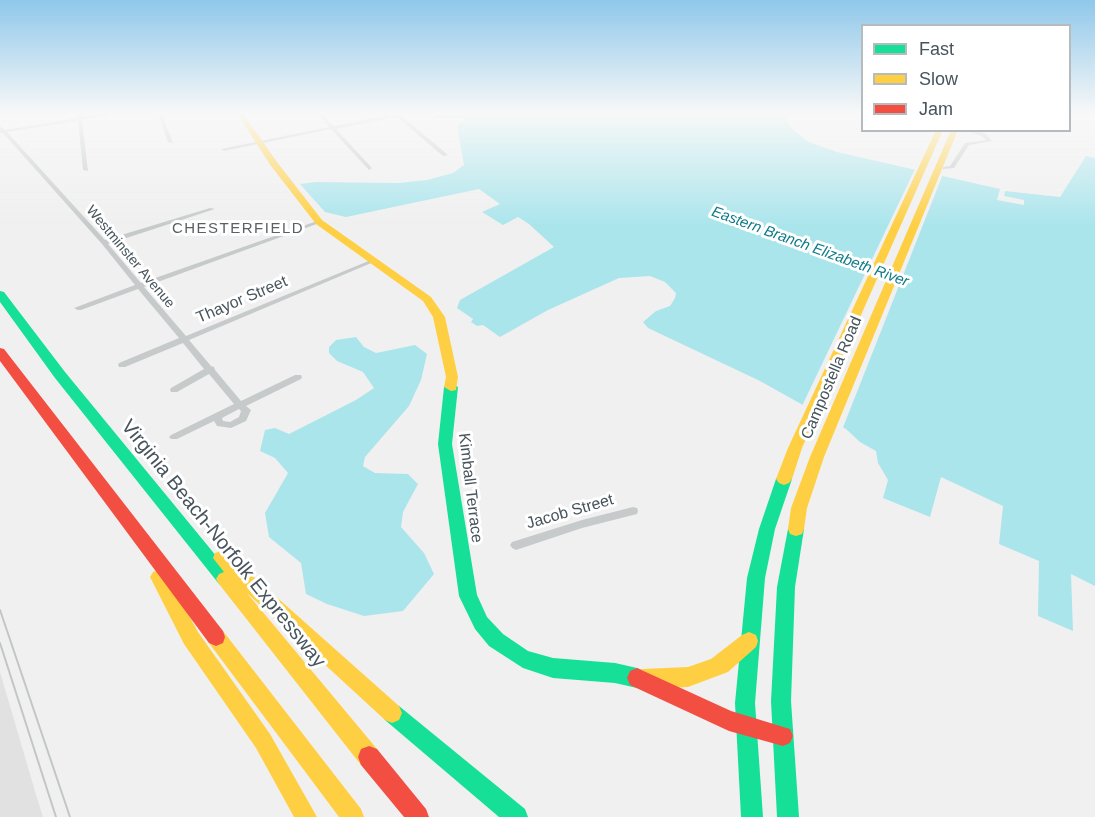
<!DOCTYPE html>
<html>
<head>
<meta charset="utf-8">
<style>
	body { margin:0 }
	#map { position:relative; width:1095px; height:817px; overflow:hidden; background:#f0f0f0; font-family:Arial,sans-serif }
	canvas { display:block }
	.legend { position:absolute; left:861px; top:24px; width:210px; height:108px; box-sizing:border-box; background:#fff; border:2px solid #b5bbbe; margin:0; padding:8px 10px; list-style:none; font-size:18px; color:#47545c }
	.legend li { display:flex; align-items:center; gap:12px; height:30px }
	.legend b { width:30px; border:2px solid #b5bbbe }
</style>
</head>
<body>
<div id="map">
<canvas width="1095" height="817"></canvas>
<ul class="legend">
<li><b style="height:8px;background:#16e098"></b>Fast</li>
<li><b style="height:8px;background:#ffcf43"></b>Slow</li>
<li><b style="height:8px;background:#f24e42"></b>Jam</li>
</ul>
</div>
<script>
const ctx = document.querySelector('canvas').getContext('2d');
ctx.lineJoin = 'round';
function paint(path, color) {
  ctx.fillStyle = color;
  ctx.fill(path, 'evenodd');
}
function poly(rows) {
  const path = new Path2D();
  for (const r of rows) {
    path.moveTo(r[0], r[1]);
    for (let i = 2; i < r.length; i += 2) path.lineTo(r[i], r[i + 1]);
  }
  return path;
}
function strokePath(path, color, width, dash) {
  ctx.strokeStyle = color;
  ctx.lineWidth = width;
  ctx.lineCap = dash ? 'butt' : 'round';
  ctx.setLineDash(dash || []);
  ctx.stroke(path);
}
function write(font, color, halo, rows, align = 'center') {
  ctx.font = font + ' Arial,sans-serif';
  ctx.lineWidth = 6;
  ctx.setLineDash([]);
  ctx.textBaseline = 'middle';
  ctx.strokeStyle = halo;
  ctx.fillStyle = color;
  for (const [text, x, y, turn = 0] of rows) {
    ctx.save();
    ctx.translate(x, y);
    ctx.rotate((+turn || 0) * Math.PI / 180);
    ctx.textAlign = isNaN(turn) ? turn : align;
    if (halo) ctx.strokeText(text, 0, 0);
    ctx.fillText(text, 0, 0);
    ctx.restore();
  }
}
paint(poly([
	[0,672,37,798,43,817,0,817]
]), '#e2e1e2');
paint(poly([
	[442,112,790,112,786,121,794,131,809,142,837,152,1000,189,997,200,1024,205,1024,200,1004,196,1005,191,1060,197,1086,156,1095,158,1095,586,1071,574,1073,631,1038,616,1039,561,999,544,1003,506,941,477,930,517,883,498,888,480,878,463,876,451,860,442,846,429,760,381,648,328,643,322,656,311,670,306,675,298,676,293,665,282,650,276,619,278,548,310,500,337,483,325,477,326,471,322,473,319,457,308,460,300,554,247,529,224,518,217,503,225,482,212,500,204,479,189,346,217,325,212,300,184,316,182,398,183,427,180,453,173,464,165,457,126,466,119,432,118],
	[356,337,364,347,376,353,415,345,427,354,421,380,409,406,365,457,363,466,375,473,408,474,418,484,403,512,401,527,424,553,434,574,403,611,364,616,327,604,306,594,301,563,269,537,265,513,288,473,275,458,260,451,265,430,275,428,289,434,356,400,374,388,363,372,337,361,329,353,329,347,336,340]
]), '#aae5ec');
paint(poly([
	[916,167,943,174,842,430,801,408]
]), '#f0f0f0');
paint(poly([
	[77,112,81,112,82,117,113,112,123,112,82,120,88,171,83,170,78,121,7,132,105,240,210,208,215,209,108,244,141,283,317,221,322,222,144,287,186,336,371,260,373,259,376,261,189,340,211,366,214,367,215,370,241,401,295,375,301,375,302,377,301,379,246,406,251,410,246,421,231,428,217,426,214,421,177,439,171,439,169,437,171,435,234,404,209,374,177,392,171,392,170,390,171,388,204,369,183,343,125,367,119,367,118,365,119,363,179,338,138,289,81,310,78,310,74,308,135,285,102,244,3,133,0,133,0,126,5,130,77,118,77,112],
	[239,409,241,411,239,417,230,422,223,421,222,418,239,409],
	[157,112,161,112,173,143,168,142,157,112],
	[316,112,320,112,334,126,394,114,392,112,397,112,448,155,443,156,397,117,336,129,371,167,372,168,369,170,331,129,224,151,221,149,329,127,316,112],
	[964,130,973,130,986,134,992,141,969,145,954,168,943,169,943,167,950,166,965,143,986,140,982,136,964,130],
	[633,507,637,508,638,511,637,514,582,528,516,550,512,548,510,545,512,542,582,520,633,507]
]), '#c7cacb');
paint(poly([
	[0,291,4,292,65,372,231,574,234,579,231,584,225,587,219,584,55,378,0,302,0,291],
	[451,383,458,387,452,444,477,595,487,617,503,634,528,651,553,658,615,663,637,668,644,671,647,678,644,685,637,688,615,683,553,678,523,668,489,646,475,629,459,596,438,444,444,387,451,383],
	[784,473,789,475,792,479,775,529,765,578,755,703,763,817,741,817,735,703,747,578,759,529,776,479,779,475,784,473],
	[796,522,802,524,804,529,795,587,791,701,799,817,777,817,771,701,777,587,788,529,790,524,796,522],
	[392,703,399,706,525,809,528,817,499,817,385,720,382,713,385,706,392,703]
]), '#16e098');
paint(poly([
	[236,112,242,112,277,162,322,220,431,297,445,317,458,377,456,390,451,391,444,387,446,377,433,317,423,301,316,224,271,166,236,112],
	[936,130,943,130,802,448,792,479,789,483,784,485,779,483,776,479,788,448,936,130],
	[951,130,958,130,824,457,807,508,804,529,802,534,796,536,790,534,788,529,791,508,810,457,951,130],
	[221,551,227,553,399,706,402,713,399,720,392,723,385,720,247,593,377,749,380,757,377,765,369,768,361,765,219,584,216,579,219,574,224,572,213,558,215,553,221,551],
	[159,569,165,572,198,632,270,734,317,817,294,817,256,748,184,644,150,577,153,572,159,569],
	[216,628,223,631,361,809,364,817,339,817,209,643,207,637,209,631,216,628],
	[749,632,756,635,758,641,756,647,728,672,688,687,642,689,635,686,632,679,635,672,642,669,688,667,711,659,742,635,749,632]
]), '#ffcf43');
paint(poly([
	[0,348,4,349,223,631,225,637,223,643,216,646,209,643,0,361,0,348],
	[637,668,731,711,790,729,793,736,790,743,783,746,729,731,630,685,627,678,630,671,637,668],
	[369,746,377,749,426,809,429,817,404,817,361,765,358,757,361,749,369,746]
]), '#f24e42');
strokePath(poly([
	[0,610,70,817],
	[0,643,56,817]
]), '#c3c6c6', 2);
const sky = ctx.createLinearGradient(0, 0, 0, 226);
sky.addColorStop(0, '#8fc8ea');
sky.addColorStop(0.5, '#f8f8f8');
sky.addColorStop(1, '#f8f8f800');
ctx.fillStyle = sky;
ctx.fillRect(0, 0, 1095, 226);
write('14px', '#47545c', '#fff', [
	["Westminster Avenue",130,257,50]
]);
ctx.letterSpacing = '1.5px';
write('15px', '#5b6063', '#fff', [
	["CHESTERFIELD",238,229]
]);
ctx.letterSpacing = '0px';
write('italic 15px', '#0f7c89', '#fff', [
	["Eastern Branch Elizabeth River",810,247,20]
]);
write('16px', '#47545c', '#fff', [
	["Thayor Street",242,300,-23],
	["Campostella Road",832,378,-67],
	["Kimball Terrace",470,488,83],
	["Jacob Street",570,512,-16]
]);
write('20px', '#47545c', '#fff', [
	["Virginia Beach-Norfolk Expressway",223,544,51]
]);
</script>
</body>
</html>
